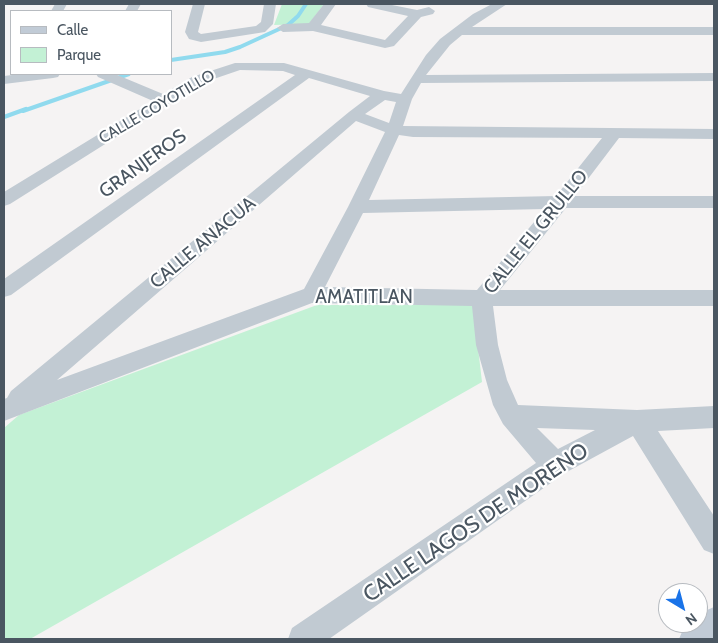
<!DOCTYPE html>
<html>
<head>
<meta charset="utf-8">
<style>
	body { margin:0 }
	#map { position:relative; width:718px; height:643px; overflow:hidden; background:#f5f3f3; font-family:Cabin,sans-serif }
	canvas { display:block }
	.frame { position:absolute; inset:0; border:5px solid #4a5661; pointer-events:none }
	.legend { position:absolute; left:10px; top:10px; width:162px; height:65px; box-sizing:border-box; background:#fff; border:1px solid #b7bbc0; margin:0; padding:6px 9px; list-style:none; font-size:15px; color:#4a5661 }
	.legend li { display:flex; align-items:center; gap:10px; height:25px }
	.legend b { width:25px; border:1px solid #b7bbc0 }
	.north { position:absolute; left:658px; top:583px; width:50px; height:50px; box-sizing:border-box; background:#fff; border:1px solid #b7bbc0; border-radius:50%; rotate:143deg; font-size:14px; font-weight:700; line-height:20px; text-align:center; color:#4a5661 }
	.north::after { content:''; display:block; margin:auto; width:18px; height:22px; background:#1a73e8; clip-path:polygon(50% 0,100% 100%,50% 72%,0 100%) }
</style>
</head>
<body>
<div id="map">
<canvas width="718" height="643"></canvas>
<div class="frame"></div>
<ul class="legend">
<li><b style="height:6px;background:#c1cbd6"></b>Calle</li>
<li><b style="height:14px;background:#c3f1d5"></b>Parque</li>
</ul>
<div class="north">N</div>
</div>
<script>
const ctx = document.querySelector('canvas').getContext('2d');
ctx.lineJoin = 'round';
function paint(path, color) {
  ctx.fillStyle = color;
  ctx.fill(path, 'evenodd');
}
function poly(rows) {
  const path = new Path2D();
  for (const r of rows) {
    path.moveTo(r[0], r[1]);
    for (let i = 2; i < r.length; i += 2) path.lineTo(r[i], r[i + 1]);
  }
  return path;
}
function strokePath(path, color, width, dash) {
  ctx.strokeStyle = color;
  ctx.lineWidth = width;
  ctx.lineCap = dash ? 'butt' : 'round';
  ctx.setLineDash(dash || []);
  ctx.stroke(path);
}
function write(font, color, halo, rows, align = 'center') {
  ctx.font = font + ' Cabin,sans-serif';
  ctx.lineWidth = 4.5;
  ctx.setLineDash([]);
  ctx.textBaseline = 'middle';
  ctx.strokeStyle = halo;
  ctx.fillStyle = color;
  for (const [text, x, y, turn = 0] of rows) {
    ctx.save();
    ctx.translate(x, y);
    ctx.rotate((+turn || 0) * Math.PI / 180);
    ctx.textAlign = isNaN(turn) ? turn : align;
    if (halo) ctx.strokeText(text, 0, 0);
    ctx.fillText(text, 0, 0);
    ctx.restore();
  }
}
paint(poly([
	[282,4,324,4,309,24,274,25],
	[317,305,473,305,482,382,30,639,4,639,4,428,19,415]
]), '#c3f1d5');
strokePath(poly([
	[171,60,225,52,240,47,288,25,298,16,306,4],
	[23,111,129,74]
]), '#90daee', 4);
strokePath(poly([
	[4,117,26,109]
]), '#90daee', 4.5);
paint(poly([
	[55,4,67,4,63,11,51,11,55,4],
	[129,4,141,4,137,11,125,11,129,4],
	[193,4,205,4,198,32,201,34,256,26,261,22,264,4,276,4,273,24,265,32,201,42,189,39,185,32,193,4],
	[324,4,336,4,321,25,385,40,408,16,368,7,366,4,387,4,417,10,429,7,435,11,433,14,421,17,394,46,385,48,313,31,283,32,277,28,283,24,309,23,324,4],
	[492,4,507,4,472,27,714,27,714,35,462,35,450,45,426,75,714,73,714,81,421,83,412,99,403,126,714,129,714,139,619,138,575,196,714,196,714,208,566,208,500,290,714,290,714,306,493,306,498,345,507,380,518,405,637,410,714,406,714,428,658,431,714,516,714,554,704,550,633,436,565,473,329,639,288,639,292,628,536,463,503,424,493,405,476,345,472,306,312,303,4,421,4,399,7,398,11,391,349,112,370,96,309,78,11,295,4,297,4,279,295,75,283,71,240,70,202,83,10,204,4,206,4,192,153,101,98,77,96,74,115,74,163,94,192,77,235,63,284,63,384,91,401,94,426,55,440,39,473,14,492,4],
	[385,100,396,102,389,123,365,114,385,100],
	[356,121,385,132,348,207,304,289,57,380,356,121],
	[399,135,413,137,602,138,556,196,369,200,399,135],
	[545,209,477,290,325,287,363,213,545,209],
	[537,428,595,430,558,449,537,428],
	[20,74,60,74,58,77,53,78,4,84,4,76,20,74]
]), '#c1cad2');
paint(poly([
	[714,607,714,639,679,639,685,625,688,623,698,623,698,614,714,607]
]), '#c1cbd6');
write('16px', '#4a5661', '#fff', [
	["CALLE COYOTILLO",157,107,-30]
]);
write('19px', '#4a5661', '#fff', [
	["GRANJEROS",143,164,-36],
	["CALLE EL GRULLO",536,232,-51],
	["CALLE ANACUA",203,243,-40],
	["AMATITLAN",364,297]
]);
write('22px', '#4a5661', '#fff', [
	["CALLE LAGOS DE MORENO",476,523,-34]
]);
</script>
</body>
</html>
